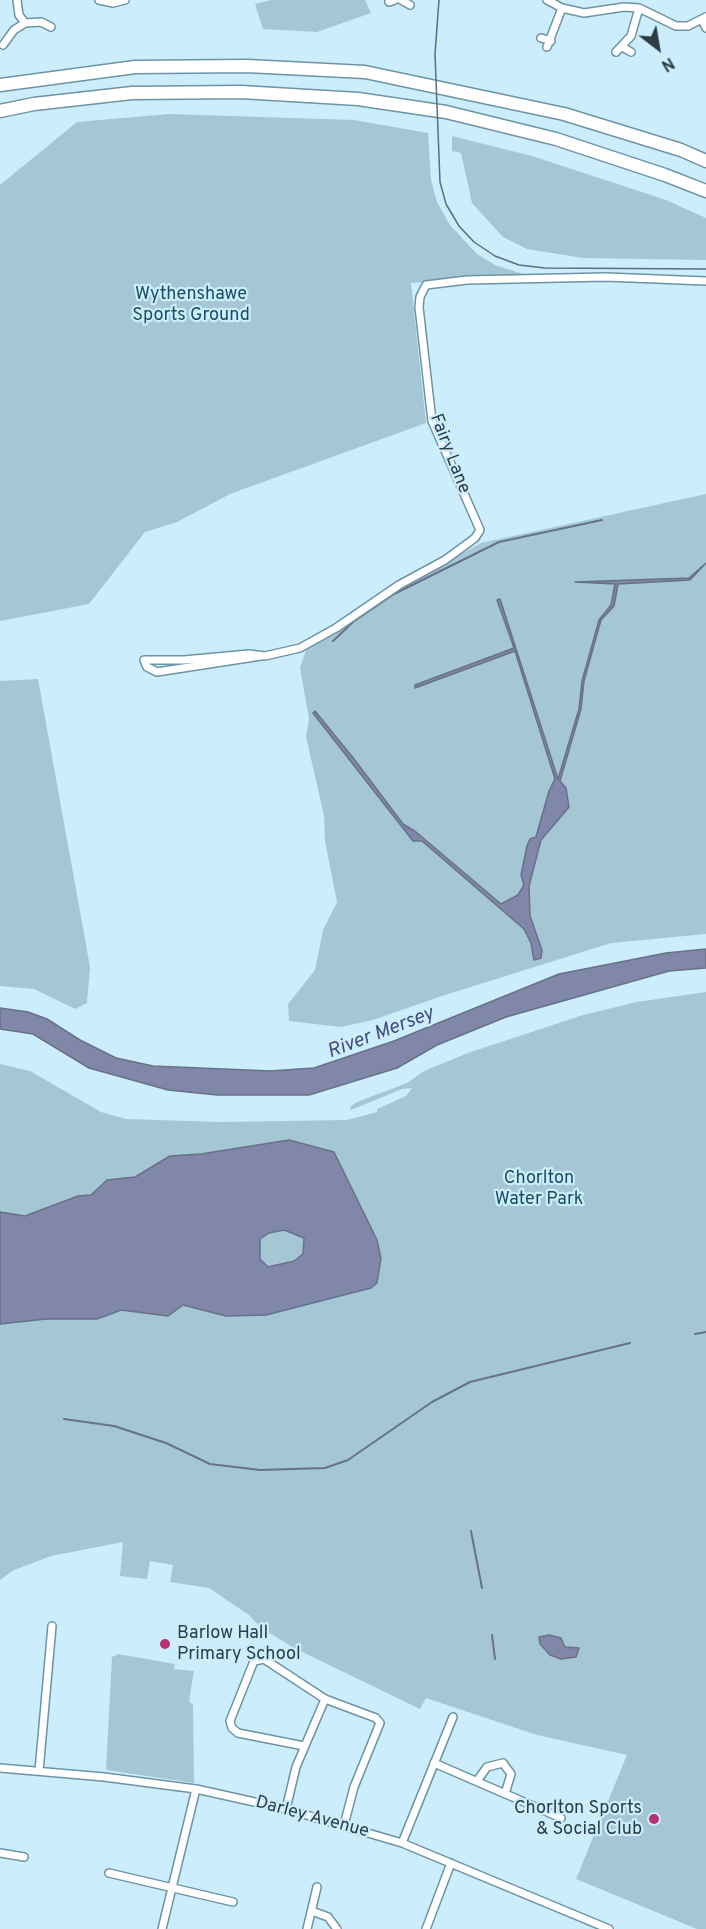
<!DOCTYPE html>
<html>
<head>
<meta charset="utf-8">
<style>
	body { margin:0 }
	#map { position:relative; width:706px; height:1929px; overflow:hidden; background:#ccedfb; font-family:Overpass,sans-serif }
	canvas { display:block }
	.north { position:absolute; left:628px; top:18px; width:60px; height:60px; -webkit-text-stroke:4px #ccedfb; paint-order:stroke; rotate:149deg; font-size:16px; font-weight:700; line-height:24px; text-align:center; color:#2c3d44 }
	.north::after { content:''; display:block; margin:auto; width:21px; height:27px; background:#2c3d44; clip-path:polygon(50% 0,100% 100%,50% 72%,0 100%) }
</style>
</head>
<body>
<div id="map">
<canvas width="706" height="1929"></canvas>
<div class="north">N</div>
</div>
<script>
const ctx = document.querySelector('canvas').getContext('2d');
ctx.lineJoin = 'round';
function paint(path, color) {
  ctx.fillStyle = color;
  ctx.fill(path, 'evenodd');
}
function poly(rows) {
  const path = new Path2D();
  for (const r of rows) {
    path.moveTo(r[0], r[1]);
    for (let i = 2; i < r.length; i += 2) path.lineTo(r[i], r[i + 1]);
  }
  return path;
}
function strokePath(path, color, width, dash) {
  ctx.strokeStyle = color;
  ctx.lineWidth = width;
  ctx.lineCap = dash ? 'butt' : 'round';
  ctx.setLineDash(dash || []);
  ctx.stroke(path);
}
function write(font, color, halo, rows, align = 'center') {
  ctx.font = font + ' Overpass,sans-serif';
  ctx.lineWidth = 4.5;
  ctx.setLineDash([]);
  ctx.textBaseline = 'middle';
  ctx.strokeStyle = halo;
  ctx.fillStyle = color;
  for (const [text, x, y, turn = 0] of rows) {
    ctx.save();
    ctx.translate(x, y);
    ctx.rotate((+turn || 0) * Math.PI / 180);
    ctx.textAlign = isNaN(turn) ? turn : align;
    if (halo) ctx.strokeText(text, 0, 0);
    ctx.fillText(text, 0, 0);
    ctx.restore();
  }
}
paint(poly([
	[271,0,365,0,371,13,317,32,263,29,255,4],
	[169,114,354,120,428,133,431,180,437,202,450,225,477,254,495,265,523,274,411,283,426,423,230,494,177,522,145,532,89,604,0,621,0,185,77,122],
	[452,136,532,156,666,200,706,218,706,260,583,258,527,249,503,237,472,203,461,153,452,151],
	[706,494,706,934,611,943,442,996,373,1020,341,1027,289,1021,288,1004,315,970,323,930,337,902,325,841,324,815,306,737,309,719,300,668,306,650,393,592,481,543],
	[38,679,90,967,87,1003,75,1009,34,989,0,986,0,681],
	[706,992,706,1929,697,1929,576,1879,627,1755,537,1735,426,1698,420,1709,294,1648,260,1627,249,1615,209,1588,170,1582,173,1565,150,1561,147,1579,120,1576,123,1542,51,1556,14,1570,0,1580,0,1064,30,1071,101,1112,126,1119,221,1122,347,1120,377,1112,377,1109,406,1096,412,1088,402,1089,351,1110,350,1107,357,1102,407,1083,424,1071,468,1053,583,1015,637,1002],
	[118,1654,175,1664,174,1669,194,1671,189,1701,193,1705,194,1783,106,1770,112,1657]
]), '#a5c7d5');
const water = poly([
	[706,563,690,580,618,584,614,606,601,620,584,681,581,709,560,781,566,788,569,807,541,840,529,886,530,916,542,950,541,958,534,960,531,943,524,929,422,841,413,841,313,713,315,711,354,759,403,824,416,832,501,904,518,895,524,885,521,875,527,846,530,839,536,837,549,791,555,779,515,651,415,688,415,685,514,648,497,600,500,599,558,779,579,709,582,681,599,620,611,605,615,584,575,582,689,578,706,563],
	[706,949,706,968,669,971,506,1017,437,1045,397,1068,309,1095,217,1095,168,1090,89,1068,33,1034,0,1029,0,1008,28,1012,47,1019,80,1040,116,1058,153,1066,270,1071,314,1068,394,1041,559,974,666,953,706,949],
	[289,1140,334,1152,377,1240,381,1259,377,1283,371,1288,266,1315,226,1316,183,1305,168,1316,121,1310,97,1319,46,1319,0,1324,0,1212,25,1216,78,1196,91,1195,107,1180,135,1177,170,1156,201,1154,289,1140],
	[284,1230,304,1238,303,1254,294,1261,268,1267,260,1259,260,1239,269,1233,284,1230],
	[549,1635,561,1638,565,1647,579,1648,576,1657,561,1659,550,1655,540,1644,539,1637,549,1635]
]);
paint(water, '#8187a8');
strokePath(water, '#68718a', 1.5);
strokePath(poly([
	[333,641,353,622,394,594,499,542,602,520],
	[695,1334,706,1332],
	[64,1419,114,1426,166,1443,210,1464,260,1470,325,1468,348,1460,432,1402,470,1382,630,1343],
	[471,1531,482,1588],
	[492,1635,495,1659]
]), '#68718a', 2);
const street = poly([
	[99,0,113,3,125,0],
	[401,0,410,5],
	[547,0,562,8,584,13,624,7,639,8,676,26,688,26,706,17],
	[389,2,395,0],
	[702,20,706,28],
	[25,23,41,22,51,27],
	[541,38,551,41],
	[3,45,14,30,25,23,19,15,17,0],
	[547,47,562,8],
	[622,47,631,52],
	[616,52,631,36,639,8],
	[261,656,157,672,147,667,144,660,184,660,249,654,265,656,300,648,336,628,399,585,445,560,475,538,480,530,432,421,419,307,420,297,426,285,467,280,606,277,706,281],
	[304,1746,238,1733,232,1728,230,1721,254,1661,264,1659,325,1699],
	[434,1763,561,1818],
	[0,1768,104,1777,196,1789,286,1809,402,1843,609,1929],
	[39,1771,52,1626],
	[477,1781,487,1767,503,1763,511,1774,505,1794],
	[286,1809,296,1767,325,1699,376,1718,380,1723,354,1787,344,1825],
	[402,1843,453,1717],
	[0,1853,24,1857],
	[109,1873,233,1902],
	[312,1911,328,1917,337,1929],
	[162,1929,196,1789],
	[307,1929,317,1887],
	[426,1929,451,1863]
]);
const highway = poly([
	[0,85,135,67,247,66,365,72,564,114,681,150,706,161],
	[0,111,34,104,132,93,241,92,358,99,446,112,556,139,665,175,706,191]
]);
strokePath(street, '#6d94a4', 10);
strokePath(highway, '#6d94a4', 15);
strokePath(street, '#fff', 7);
strokePath(highway, '#fff', 12);
strokePath(poly([
	[439,0,435,54,440,182,446,204,459,226,474,242,495,256,519,265,545,268,706,269]
]), '#5a6f78', 1.5);
for (const [x, y, r, color] of [
	[165,1644,6,"#b73071"],
	[654,1819,6,"#b73071"]
]) {
  const dot = new Path2D();
  dot.arc(x, y, r, 0, 2 * Math.PI);
  ctx.fillStyle = color;
  ctx.fill(dot);
  strokePath(dot, '#ccedfb', 2);
}
write('18px', '#174f61', '#ccedfb', [
	["Wythenshawe",191,295],
	["Sports Ground",191,316],
	["Chorlton",539,1179],
	["Water Park",539,1200]
]);
write('18px', '#2c3d44', '#ccedfb', [
	["Fairy Lane",449,454,69],
	["Darley Avenue",312,1818,15]
]);
write('18px', '#2c3d44', '#ccedfb', [
	["Barlow Hall",177,1634],
	["Primary School",177,1655],
	["Chorlton Sports",642,1809,"right"],
	["& Social Club",642,1830,"right"]
], 'left');
write('italic 20px', '#464c7d', '#ccedfb', [
	["River Mersey",381,1034,-21]
]);
</script>
</body>
</html>
